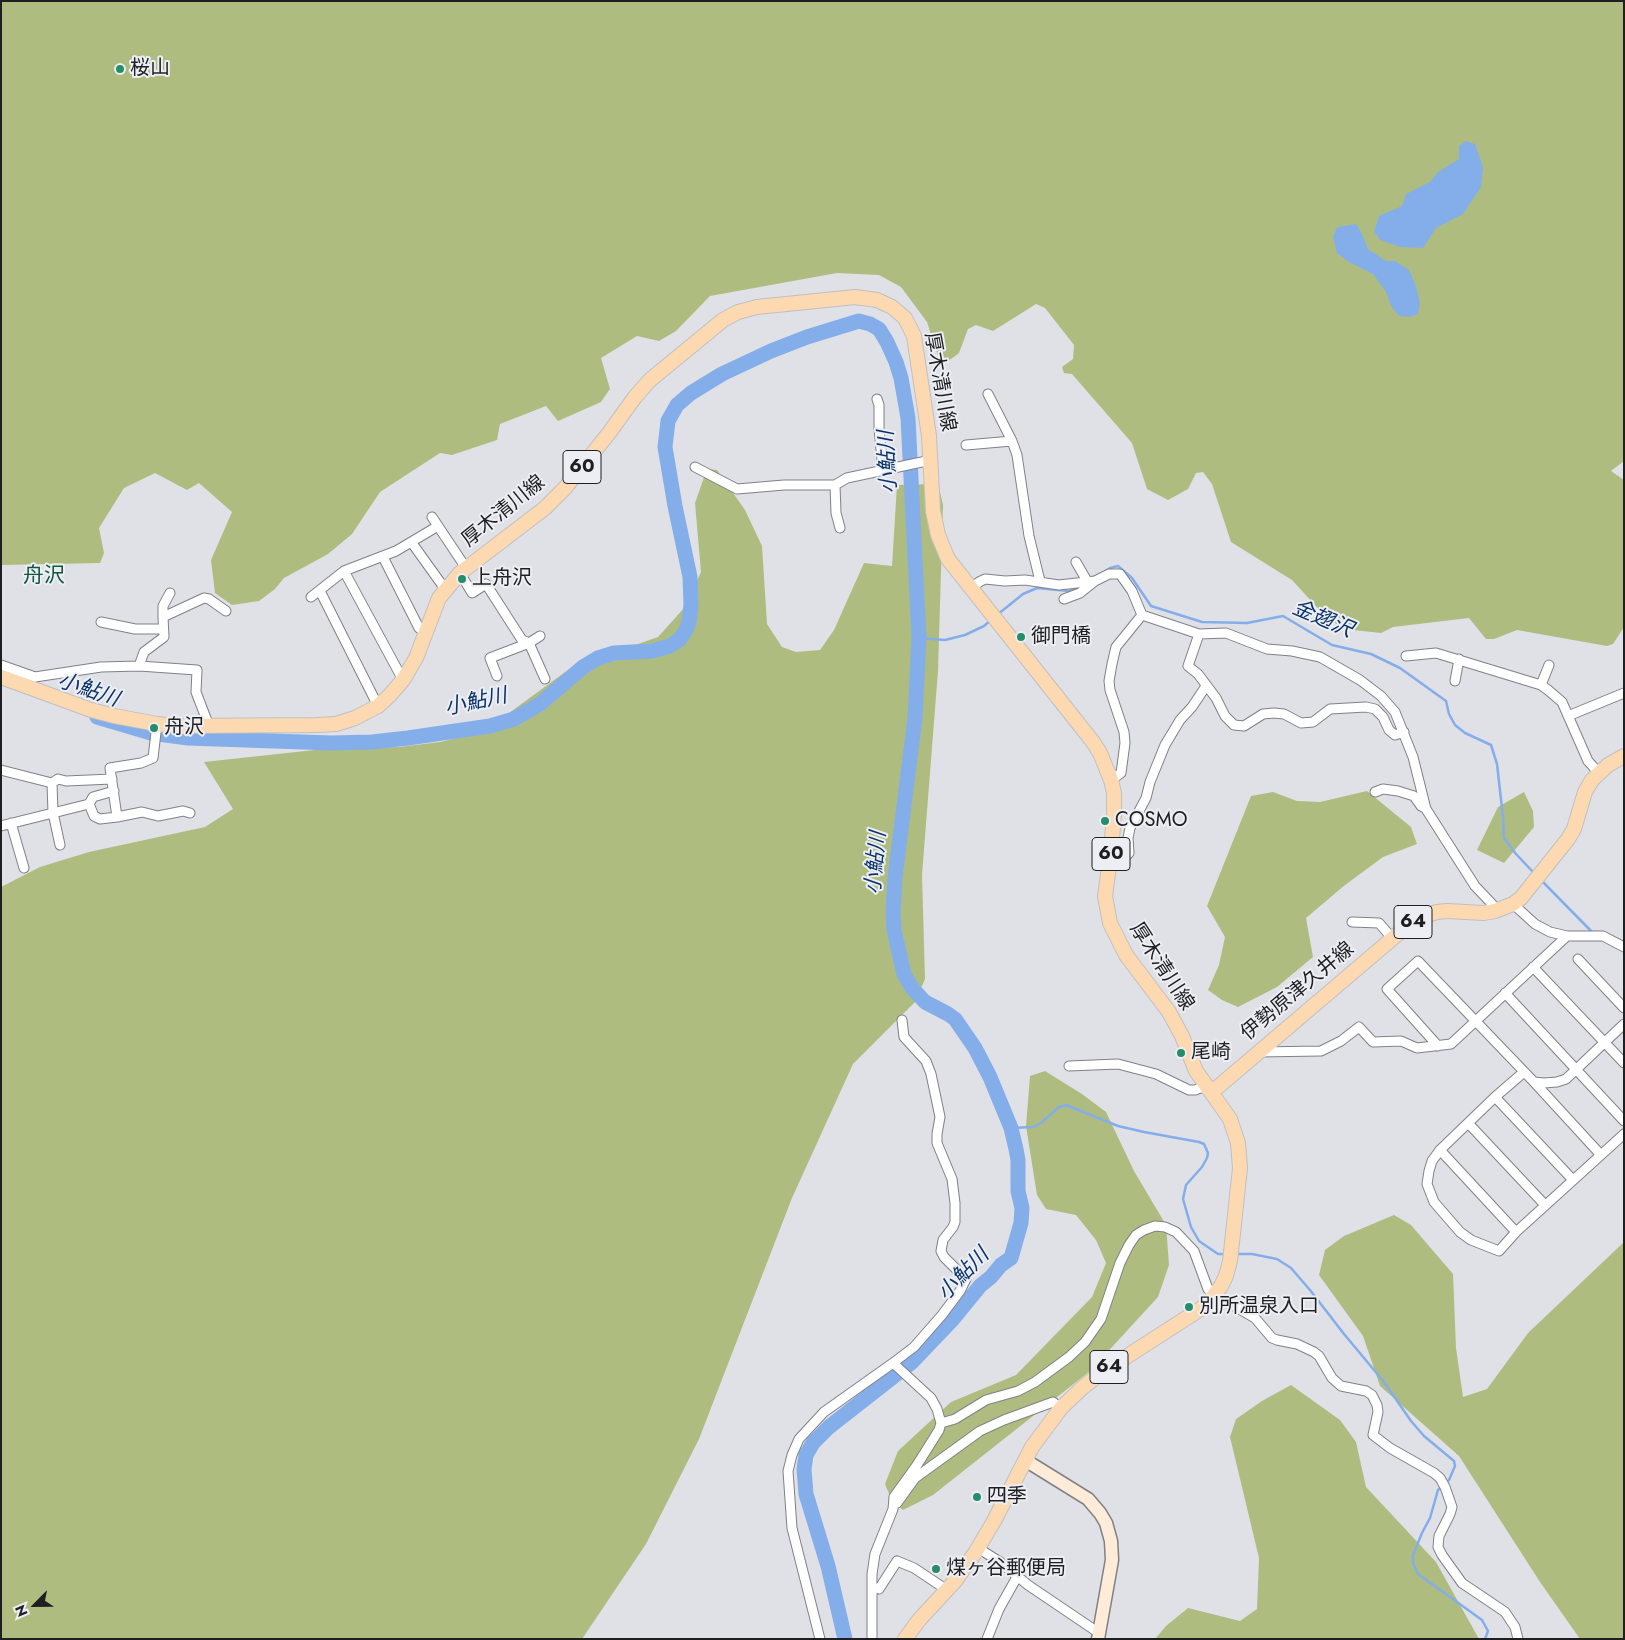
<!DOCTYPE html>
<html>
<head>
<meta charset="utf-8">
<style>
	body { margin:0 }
	#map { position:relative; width:1625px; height:1640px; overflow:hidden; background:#e0e0e7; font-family:Jost,sans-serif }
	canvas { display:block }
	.frame { position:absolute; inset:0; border:2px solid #1f1f22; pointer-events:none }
	.north { position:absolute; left:10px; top:1580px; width:50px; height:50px; -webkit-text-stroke:4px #edeef4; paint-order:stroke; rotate:247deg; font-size:14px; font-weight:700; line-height:20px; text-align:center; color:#1f1f22 }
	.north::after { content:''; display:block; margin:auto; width:18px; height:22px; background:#1f1f22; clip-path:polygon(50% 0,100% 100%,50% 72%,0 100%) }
</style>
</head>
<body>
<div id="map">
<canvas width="1625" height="1640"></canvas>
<div class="frame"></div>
<div class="north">N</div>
</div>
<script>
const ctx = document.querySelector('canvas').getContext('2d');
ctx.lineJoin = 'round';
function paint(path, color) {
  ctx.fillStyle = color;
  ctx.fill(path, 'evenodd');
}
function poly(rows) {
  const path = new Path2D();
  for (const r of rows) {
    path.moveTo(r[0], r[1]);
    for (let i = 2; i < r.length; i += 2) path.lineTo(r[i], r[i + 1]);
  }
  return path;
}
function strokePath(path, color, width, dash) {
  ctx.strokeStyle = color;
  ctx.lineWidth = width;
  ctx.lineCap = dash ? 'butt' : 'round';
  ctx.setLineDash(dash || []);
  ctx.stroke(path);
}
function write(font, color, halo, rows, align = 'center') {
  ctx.font = font + ' Jost,"Noto Sans JP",sans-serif';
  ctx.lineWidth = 4;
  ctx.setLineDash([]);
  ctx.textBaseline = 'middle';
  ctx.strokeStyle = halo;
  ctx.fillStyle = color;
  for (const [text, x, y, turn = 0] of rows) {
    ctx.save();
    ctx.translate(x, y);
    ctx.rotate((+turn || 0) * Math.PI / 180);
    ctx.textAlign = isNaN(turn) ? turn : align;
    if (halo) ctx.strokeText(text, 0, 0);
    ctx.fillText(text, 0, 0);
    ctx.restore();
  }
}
paint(poly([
	[1,1,1624,1,1624,461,1611,471,1624,480,1624,627,1613,644,1607,646,1517,630,1494,639,1486,639,1469,618,1393,627,1381,633,1344,629,1326,617,1292,580,1231,542,1212,484,1203,472,1196,473,1188,489,1168,500,1147,489,1132,443,1072,374,1064,373,1062,367,1073,359,1074,345,1045,308,1036,304,993,331,976,325,968,329,959,353,947,362,939,359,927,322,901,287,879,275,837,273,710,296,676,331,659,341,637,336,601,358,610,389,601,402,558,421,546,406,500,424,497,440,452,455,440,453,380,492,352,534,328,554,284,578,275,589,259,601,232,605,215,593,211,560,232,512,199,483,187,490,155,473,124,488,99,528,104,553,100,563,1,565],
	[707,469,717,470,745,510,762,546,767,624,782,647,796,652,820,650,834,630,864,563,892,566,897,485,938,484,943,505,938,671,922,875,925,979,915,1002,853,1064,792,1198,699,1439,646,1544,582,1639,1,1639,1,887,40,867,89,852,205,827,233,809,204,762,333,748,399,747,440,742,483,732,572,667,658,637,685,607,701,572,695,503],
	[1367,791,1411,827,1417,844,1383,857,1345,885,1306,918,1313,957,1277,987,1238,1007,1222,1000,1208,990,1219,965,1225,937,1207,906,1251,796,1273,792,1297,801,1320,802],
	[1524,792,1533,811,1534,827,1504,863,1477,850,1498,807],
	[1045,1071,1082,1094,1106,1112,1134,1171,1166,1225,1169,1265,1158,1297,1090,1371,933,1495,903,1510,892,1501,885,1484,898,1451,951,1402,1016,1375,1092,1297,1106,1263,1096,1240,1076,1215,1046,1209,1037,1195,1026,1126,1030,1076],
	[1394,1215,1411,1225,1453,1274,1456,1348,1463,1397,1487,1389,1528,1333,1624,1242,1624,1639,1580,1639,1540,1582,1459,1456,1380,1386,1363,1336,1319,1275,1325,1250,1344,1236],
	[1291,1385,1340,1420,1356,1442,1366,1487,1436,1562,1479,1639,1155,1639,1166,1626,1188,1608,1240,1621,1257,1609,1259,1558,1230,1437,1236,1419,1262,1401]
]), '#aebd7f');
paint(poly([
	[1466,141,1475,144,1483,167,1481,187,1463,214,1436,228,1423,248,1400,247,1380,240,1374,231,1379,216,1402,206,1406,194,1430,182,1438,172,1459,159,1459,146],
	[1356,224,1362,234,1368,249,1386,261,1395,261,1409,270,1416,286,1420,303,1418,314,1410,317,1399,316,1391,306,1386,292,1373,274,1349,262,1337,253,1333,237,1337,227]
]), '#84aee9');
strokePath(poly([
	[1103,573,1110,568,1118,566,1132,578,1151,606,1202,622,1247,623,1283,616,1332,645,1371,654,1400,668,1446,701,1449,714,1455,725,1465,733,1491,745,1497,764,1503,817,1504,838,1516,854,1534,873],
	[997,615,1023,594,1037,588,1069,591,1079,586],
	[919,638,945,640,965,635,984,626,991,620],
	[1542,881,1594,934],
	[1011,1128,1033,1127,1041,1123,1059,1107,1066,1105,1118,1126,1144,1132,1199,1142,1204,1144,1208,1153,1207,1158,1202,1167,1186,1185,1183,1199,1191,1227,1199,1241,1218,1254,1226,1254],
	[1236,1254,1252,1254,1277,1259,1291,1268,1310,1290,1344,1334,1384,1382,1411,1421,1424,1436,1454,1461,1455,1466,1449,1480,1438,1490,1430,1518,1422,1533,1413,1555,1413,1563,1418,1574,1482,1620,1488,1631,1485,1639]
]), '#84aee9', 2.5);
strokePath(poly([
	[97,717,151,733,188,738,331,743,372,742,408,738,490,726,514,719,540,704,583,667,598,658,614,653,652,651,670,646,680,639,686,630,689,622,691,605,690,577,675,506,665,447,668,421,677,405,691,393,722,374,771,351,807,337,859,321,870,324,879,329,887,342,896,362,901,378,908,418,919,638,915,718,895,877,893,913,894,930,901,961,904,974,912,988,925,1002,948,1014,955,1019,975,1048,990,1077,1011,1128,1016,1149,1018,1160,1018,1191,1022,1208,1021,1223,1011,1258,1001,1265,991,1277,980,1286,953,1319,912,1362,829,1427,813,1443,806,1455,804,1469,806,1494,828,1566,845,1639]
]), '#84aee9', 15);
const street = poly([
	[988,394,1012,441,1017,455,1029,536,1040,581],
	[877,399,879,405,879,428,883,470],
	[966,445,1012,441],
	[695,467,737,489,784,485,835,485,847,478,931,460],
	[835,485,836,513,840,528],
	[432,517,466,568],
	[412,543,445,589],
	[383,557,419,628,425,631],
	[1076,562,1087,581],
	[344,571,403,680],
	[460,573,472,593,486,584,522,640,529,643,545,679],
	[972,588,979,582,985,579,1005,581,1025,580,1059,585,1095,581,1109,574,1120,574,1132,591,1142,615,1199,634,1226,633,1267,649,1292,651,1320,657,1360,680,1381,696,1395,712,1413,757,1426,809,1475,886,1493,905,1495,911],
	[320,591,378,706],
	[311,597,344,571,396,551,438,526],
	[1064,599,1080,593,1095,581],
	[163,617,163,606,170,593],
	[101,622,135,629,163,629],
	[1199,634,1188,666,1198,674,1216,698,1225,716,1234,725,1244,726,1263,714,1274,713,1284,714,1301,723,1313,722,1330,709,1366,707,1375,709,1383,717,1389,730,1395,735,1404,732],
	[1406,656,1436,653,1541,685,1548,690,1562,702,1588,761,1599,773],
	[1,665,35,677,101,667,139,666,197,670,196,692,209,726],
	[139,666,144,652,164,637,163,617,204,598,209,599,226,611],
	[497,676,490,658,529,643,540,636],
	[1455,681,1459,659],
	[1541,685,1549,665],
	[1568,716,1624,693],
	[157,724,153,758,141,763,110,768,117,817,142,812,158,816,183,811,190,813],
	[1,770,52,783,53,813,60,845],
	[1111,780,1121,773,1125,743,1124,732,1110,690,1109,681,1112,664,1116,647,1142,615],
	[52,783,58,779,66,781,112,779],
	[1375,792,1383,789,1398,791,1414,796,1421,806,1425,808],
	[89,804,94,816,100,819,117,817],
	[11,823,24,868],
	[1,826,89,804,93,797,114,791],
	[1111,852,1125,857,1129,853,1128,838,1130,828,1146,798,1150,782,1165,745,1180,720,1192,707,1206,686],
	[1513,904,1535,924,1550,932,1567,936,1603,936,1624,947],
	[1352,922,1379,923,1392,938],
	[1578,959,1624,1008],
	[1533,967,1624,1063],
	[1505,993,1624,1121],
	[1438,1046,1387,989,1418,961,1534,1082,1544,1083,1557,1082,1566,1079,1624,1024],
	[1258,1052,1321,1051,1341,1041,1359,1027,1373,1042,1401,1041,1417,1048,1451,1044,1567,936],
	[1069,1066,1118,1064,1156,1074,1189,1090,1195,1090,1206,1086],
	[1524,1072,1495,1097,1440,1150,1432,1161,1429,1171,1427,1184,1434,1202,1460,1232,1471,1240,1499,1251,1516,1232,1624,1134],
	[1534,1082,1601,1155],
	[1495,1097,1573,1180],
	[1468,1123,1545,1205],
	[1440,1150,1516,1232],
	[893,1363,914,1347,942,1315,960,1291,966,1279,944,1257,941,1251,943,1240,953,1227,955,1222,955,1203,952,1179,937,1143,937,1134,940,1117,931,1074,926,1061,904,1037,902,1020],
	[897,1503,915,1478,980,1431,1004,1420,1053,1402,1061,1408],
	[978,1548,1000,1562,1028,1585,1099,1633],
	[879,1589,897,1561,914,1568,947,1590],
	[820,1639,792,1528,788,1471,792,1455,799,1439,824,1412,893,1363,931,1398,937,1409,941,1423,955,1419,986,1400,1018,1391,1035,1382,1069,1357,1085,1342,1101,1319,1120,1263,1129,1245,1136,1235,1144,1230,1155,1226,1165,1227,1176,1232,1194,1251,1208,1289,1215,1295,1255,1318,1272,1338,1277,1340,1297,1344,1314,1352,1319,1356,1332,1378,1341,1386,1366,1391,1372,1395,1377,1405,1378,1412,1373,1435,1390,1448,1434,1473,1440,1478,1445,1487,1452,1507,1450,1514,1439,1536,1438,1547,1442,1555,1462,1583,1505,1612,1515,1627,1518,1639],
	[872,1639,872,1574,875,1554,893,1509,894,1497,917,1465,939,1430,941,1423],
	[987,1639,999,1609,1017,1577]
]);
const secondary = poly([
	[1025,1460,1088,1499,1100,1513,1106,1523,1111,1541,1112,1560,1098,1639]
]);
const primary = poly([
	[1,677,91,710,114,716,157,724,179,726,317,725,336,724,355,718,378,706,390,695,403,680,416,658,439,598,460,573,545,508,565,488,609,433,635,397,650,380,723,320,738,312,757,307,855,297,877,300,892,307,905,318,914,336,929,436,933,511,938,535,948,559,1093,742,1100,753,1111,780,1114,793,1114,814,1111,852,1105,896,1110,923,1126,955,1169,1012,1182,1036,1196,1071,1230,1119,1238,1143,1240,1168,1230,1261,1226,1276,1221,1286,1211,1299,1202,1308,1101,1373,1082,1388,1061,1408,1032,1447,994,1521,975,1553,955,1581,919,1620,905,1639],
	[1212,1092,1413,921,1424,916,1437,912,1447,911,1484,913,1495,911,1513,904,1521,898,1568,839,1574,829,1585,792,1592,780,1608,765,1624,756]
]);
strokePath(street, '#808187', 11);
strokePath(secondary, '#808187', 15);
strokePath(primary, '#c0c0c1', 16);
strokePath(street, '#fff', 9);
strokePath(secondary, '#feecd8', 12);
strokePath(primary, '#fdd9b2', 14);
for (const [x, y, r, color] of [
	[120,69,5,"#268d69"],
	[462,579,5,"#268d69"],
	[1021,637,5,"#268d69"],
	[154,728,5,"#268d69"],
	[1105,821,5,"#268d69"],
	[1181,1053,5,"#268d69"],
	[1189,1307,5,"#268d69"],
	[977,1497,5,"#268d69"],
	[936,1569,5,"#268d69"]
]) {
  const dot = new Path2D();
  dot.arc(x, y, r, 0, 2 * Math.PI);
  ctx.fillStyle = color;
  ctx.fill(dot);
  strokePath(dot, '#edeef4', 2);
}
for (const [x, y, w] of [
	[582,467,38],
	[1111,854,38],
	[1413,922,38],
	[1109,1367,38]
]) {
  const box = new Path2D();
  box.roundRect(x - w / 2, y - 16.5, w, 33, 4);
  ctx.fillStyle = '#edeef4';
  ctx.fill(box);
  strokePath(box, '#1f1f22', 1);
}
write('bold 19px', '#1f1f22', null, [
	["60",582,467],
	["60",1111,854],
	["64",1413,922],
	["64",1109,1367]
]);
write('20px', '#1f1f22', '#edeef4', [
	["桜山",130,69],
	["上舟沢",472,579],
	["御門橋",1031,637],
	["舟沢",164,728],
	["COSMO",1115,821],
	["尾崎",1191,1053],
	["別所温泉入口",1199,1307],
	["四季",987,1497],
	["煤ヶ谷郵便局",946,1569]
], 'left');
write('20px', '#1f1f22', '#edeef4', [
	["厚木清川線",939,382,80],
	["厚木清川線",504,512,-39],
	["厚木清川線",1161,967,57],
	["伊勢原津久井線",1298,992,-40]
]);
write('italic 21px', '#0b3569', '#edeef4', [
	["小鮎川",889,462,-93],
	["金翅沢",1322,620,23],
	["小鮎川",88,691,19],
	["小鮎川",476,703,-12],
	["小鮎川",877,863,-85],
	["小鮎川",964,1275,-46]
]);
write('21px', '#0f5840', '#edeef4', [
	["舟沢",44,577]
]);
</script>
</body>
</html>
